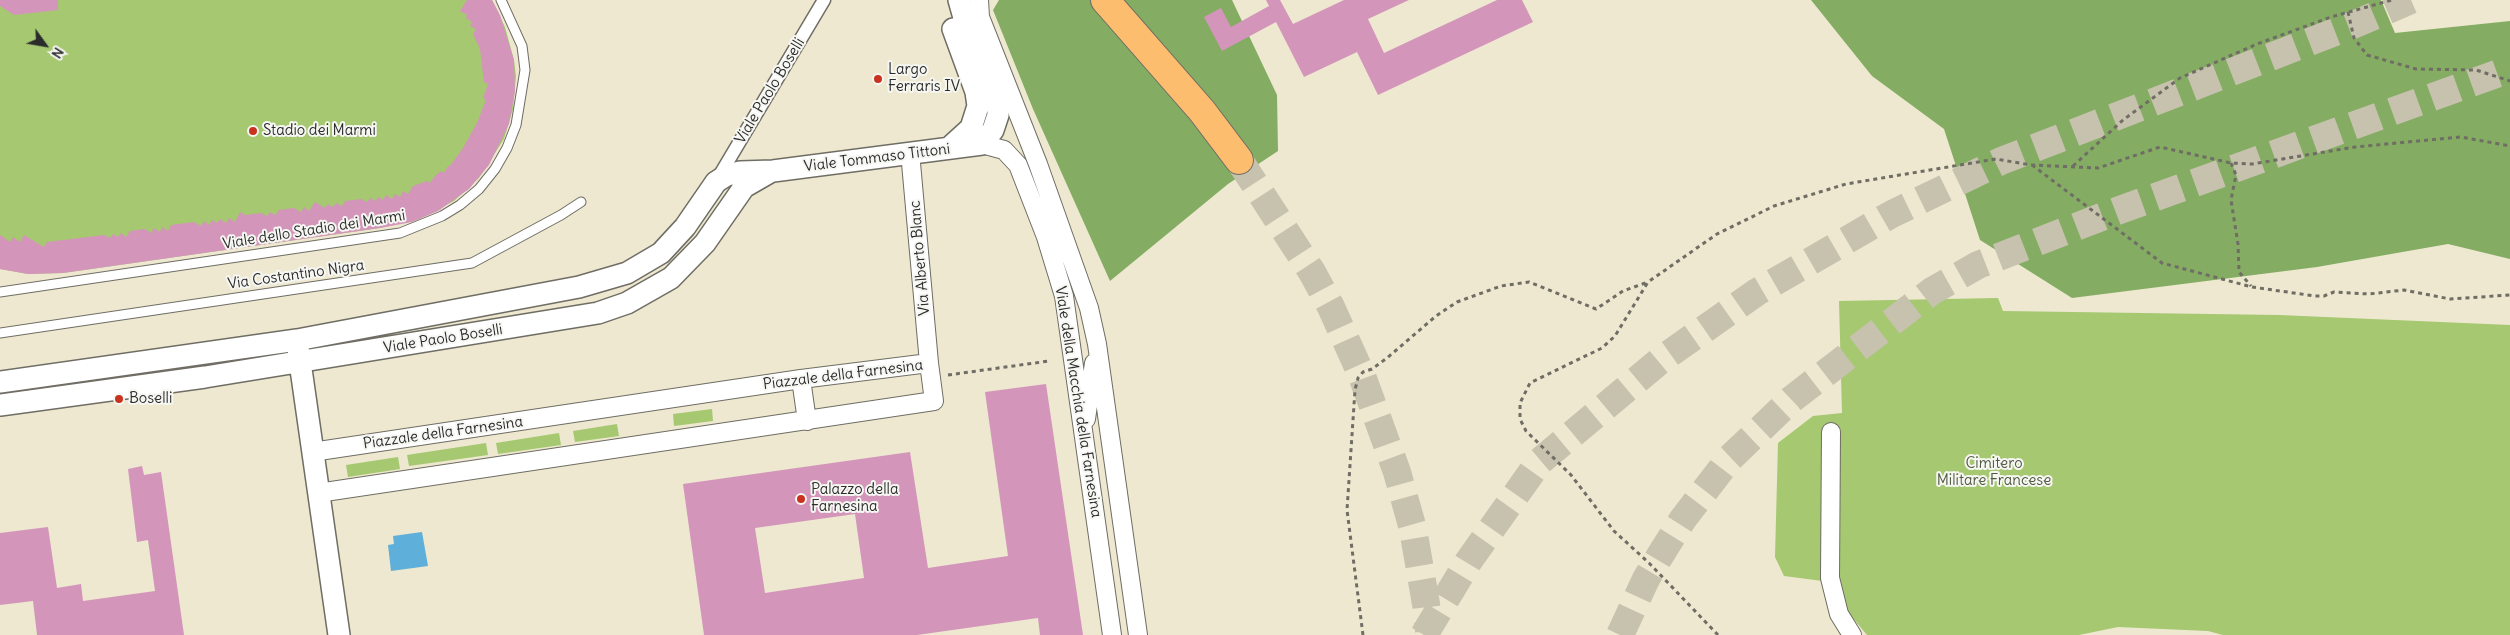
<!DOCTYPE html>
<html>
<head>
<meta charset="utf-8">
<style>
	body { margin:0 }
	#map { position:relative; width:2510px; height:635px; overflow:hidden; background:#ede8cf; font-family:Delius,sans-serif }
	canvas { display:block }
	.north { position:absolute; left:20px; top:20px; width:50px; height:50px; -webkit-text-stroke:4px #f6f6f2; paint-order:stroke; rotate:122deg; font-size:14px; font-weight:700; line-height:20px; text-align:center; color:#2b2b2b }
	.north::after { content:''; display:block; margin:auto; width:18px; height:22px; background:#2b2b2b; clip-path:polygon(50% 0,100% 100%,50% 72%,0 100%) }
</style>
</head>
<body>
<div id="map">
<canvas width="2510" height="635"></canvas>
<div class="north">N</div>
</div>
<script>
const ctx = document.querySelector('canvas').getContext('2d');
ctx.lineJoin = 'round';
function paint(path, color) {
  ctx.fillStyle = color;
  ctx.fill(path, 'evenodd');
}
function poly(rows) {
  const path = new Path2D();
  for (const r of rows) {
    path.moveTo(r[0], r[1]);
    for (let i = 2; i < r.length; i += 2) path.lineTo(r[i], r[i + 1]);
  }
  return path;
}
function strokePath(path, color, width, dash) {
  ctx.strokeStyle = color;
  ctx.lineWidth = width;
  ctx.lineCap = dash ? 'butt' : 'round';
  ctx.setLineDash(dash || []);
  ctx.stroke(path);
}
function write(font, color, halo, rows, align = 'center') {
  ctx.font = font + ' Delius,sans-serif';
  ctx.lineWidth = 4;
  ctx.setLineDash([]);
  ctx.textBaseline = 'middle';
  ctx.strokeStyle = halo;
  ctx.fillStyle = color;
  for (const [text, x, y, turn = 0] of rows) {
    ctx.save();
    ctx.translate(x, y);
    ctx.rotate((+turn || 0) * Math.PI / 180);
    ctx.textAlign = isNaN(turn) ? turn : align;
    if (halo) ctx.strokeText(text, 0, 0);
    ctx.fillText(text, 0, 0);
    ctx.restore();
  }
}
paint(poly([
	[0,0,492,0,505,27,514,60,516,76,513,109,504,139,479,178,454,201,419,219,380,228,63,273,28,274,0,269],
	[1998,298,2003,311,2279,315,2510,325,2510,635,2223,635,2208,631,2118,627,2079,635,1867,635,1847,611,1838,583,1784,576,1775,557,1778,443,1813,416,1842,413,1839,301],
	[712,409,713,421,674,426,673,414],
	[617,424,619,436,575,442,573,431],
	[559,433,561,445,498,454,496,443],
	[486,443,488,455,409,466,407,455],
	[398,457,400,469,348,477,346,465]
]), '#a5c871');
paint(poly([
	[999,0,1232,0,1277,95,1278,151,1228,184,1110,281,1033,109,993,10],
	[1811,0,2381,0,2395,33,2510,21,2510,259,2448,244,2317,267,2072,298,1980,240,1944,129,1872,76]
]), '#84ac63');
paint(poly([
	[422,532,428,566,391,571,388,545,394,544,393,536]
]), '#5eafd9');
paint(poly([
	[0,0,58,0,58,10,14,15,0,6],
	[467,0,492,0,500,15,514,60,515,91,509,124,489,165,469,189,438,211,412,222,380,228,63,273,28,274,0,269,0,235,10,242,13,237,20,242,24,235,44,247,47,242,104,235,110,238,113,234,118,237,121,233,126,237,130,231,145,229,151,233,154,228,160,232,162,227,168,231,171,225,194,222,201,226,204,221,209,225,212,220,217,223,220,219,226,223,229,218,235,222,240,212,245,215,261,213,267,216,270,212,275,215,279,210,294,208,301,212,304,207,309,211,315,202,325,208,328,204,333,207,336,203,342,206,345,201,361,199,367,202,370,198,375,201,378,197,383,200,386,195,392,199,395,194,400,197,403,191,408,194,413,186,427,181,430,183,435,176,441,171,444,173,448,166,450,166,463,148,477,123,486,100,483,98,488,84,484,82,480,49,473,34,476,29,470,26,472,22,466,18,467,15,460,11],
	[1266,0,1280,0,1293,24,1344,0,1409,0,1368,19,1384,53,1497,0,1522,0,1533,22,1378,95,1357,52,1304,77,1276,22,1222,51,1204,17,1221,8,1231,27,1269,6],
	[1046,384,1083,635,1040,635,1038,618,917,635,704,635,683,484,910,452,928,568,1008,556,985,392],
	[855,514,864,578,765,593,755,528],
	[142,466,144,475,161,472,184,635,37,635,33,601,0,605,0,533,48,527,57,588,81,584,83,601,155,591,148,540,137,542,128,469]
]), '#d495bb');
strokePath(poly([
	[1239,160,1312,272,1331,307,1362,376,1397,472,1413,529,1426,604,1429,631],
	[1424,635,1468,562,1539,462,1662,359,1757,292,1892,214,2001,161,2353,25,2411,0],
	[1620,635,1646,579,1661,554,1683,519,1729,459,1792,399,1932,291,1978,265,2117,211,2510,69]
]), '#c6c2ae', 28, [28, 14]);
const service = poly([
	[0,292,400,233,442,216,460,205,479,189,495,169,507,148,516,125,525,70,522,46,501,0],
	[0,333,472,263,561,215,581,202]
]);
const pedestrian = poly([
	[718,178,824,0]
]);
const minor = poly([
	[979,0,980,17,1038,164,1089,308,1097,344,1138,635],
	[982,144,1004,150,1018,165,1046,237,1064,296,1112,635],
	[910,152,929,363],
	[801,379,807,421],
	[1086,419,1094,363],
	[1831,432,1830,578,1839,614,1852,635],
	[312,452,801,379,929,363,934,401,318,493]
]);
const tertiary = poly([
	[949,148,971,128,978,106,976,92,953,29],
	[298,348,339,635],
	[0,382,297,340,579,287,627,273,661,253,685,227,716,182,727,175,740,172,773,171,982,144,993,130,998,115,998,105,968,32,959,0],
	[0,405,205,377,598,313,627,303,671,278,705,243,744,187,770,172]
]);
const trunk = poly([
	[1105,0,1202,111,1239,160]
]);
strokePath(service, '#6f6d64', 11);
strokePath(pedestrian, '#6f6d64', 15);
strokePath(minor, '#6f6d64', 20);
strokePath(tertiary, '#6f6d64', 24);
strokePath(trunk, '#6f6d64', 30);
strokePath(poly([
	[2348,12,2354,38,2367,55,2416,69,2476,70,2510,81],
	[2231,163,2236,175,2231,200,2238,244,2239,272,2251,286],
	[2032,165,2162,263,2252,287,2315,296,2324,296,2334,292,2369,294,2404,290,2450,299,2510,295],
	[2073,166,2123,120,2180,78,2257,44,2331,17,2392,0],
	[948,375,1049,361],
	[1363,635,1347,510,1355,390,1358,378,1363,372,1372,369,1387,358,1436,316,1457,302,1501,286,1529,282,1596,309,1623,291,1648,282],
	[1718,635,1649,563,1614,531,1571,475,1526,431,1520,419,1520,403,1530,383,1602,348,1615,336,1648,282,1717,234,1774,206,1846,184,1996,159,2031,165,2098,168,2160,147,2231,163,2252,164,2355,147,2461,137,2510,146]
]), '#6f6d64', 3, [4, 4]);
strokePath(service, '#fff', 9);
strokePath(pedestrian, '#fff', 12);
strokePath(minor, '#fff', 18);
strokePath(tertiary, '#fff', 21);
strokePath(trunk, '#fcbd6f', 28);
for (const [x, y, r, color] of [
	[878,79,5,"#c8321e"],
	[253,131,5,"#c8321e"],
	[119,399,5,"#c8321e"],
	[801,499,5,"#c8321e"]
]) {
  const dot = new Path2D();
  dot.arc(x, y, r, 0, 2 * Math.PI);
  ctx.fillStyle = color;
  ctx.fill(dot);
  strokePath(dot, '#f6f6f2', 2);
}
write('15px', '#2b2b2b', '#f6f6f2', [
	["Largo",888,70],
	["Ferraris IV",888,87],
	["Stadio dei Marmi",263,131],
	["Boselli",129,399],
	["Palazzo della",811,490],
	["Farnesina",811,507]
], 'left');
write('15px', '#2b2b2b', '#f6f6f2', [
	["Viale Paolo Boselli",770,91,-59],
	["Viale Tommaso Tittoni",877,158,-7],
	["Viale dello Stadio dei Marmi",314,230,-9],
	["Via Alberto Blanc",920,258,-95],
	["Via Costantino Nigra",296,275,-8],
	["Viale Paolo Boselli",443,339,-9],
	["Piazzale della Farnesina",843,375,-7],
	["Viale della Macchia della Farnesina",1078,402,81],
	["Piazzale della Farnesina",443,433,-8]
]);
write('15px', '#505a40', '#f6f6f2', [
	["Cimitero",1994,464],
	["Militare Francese",1994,481]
]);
</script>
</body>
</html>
